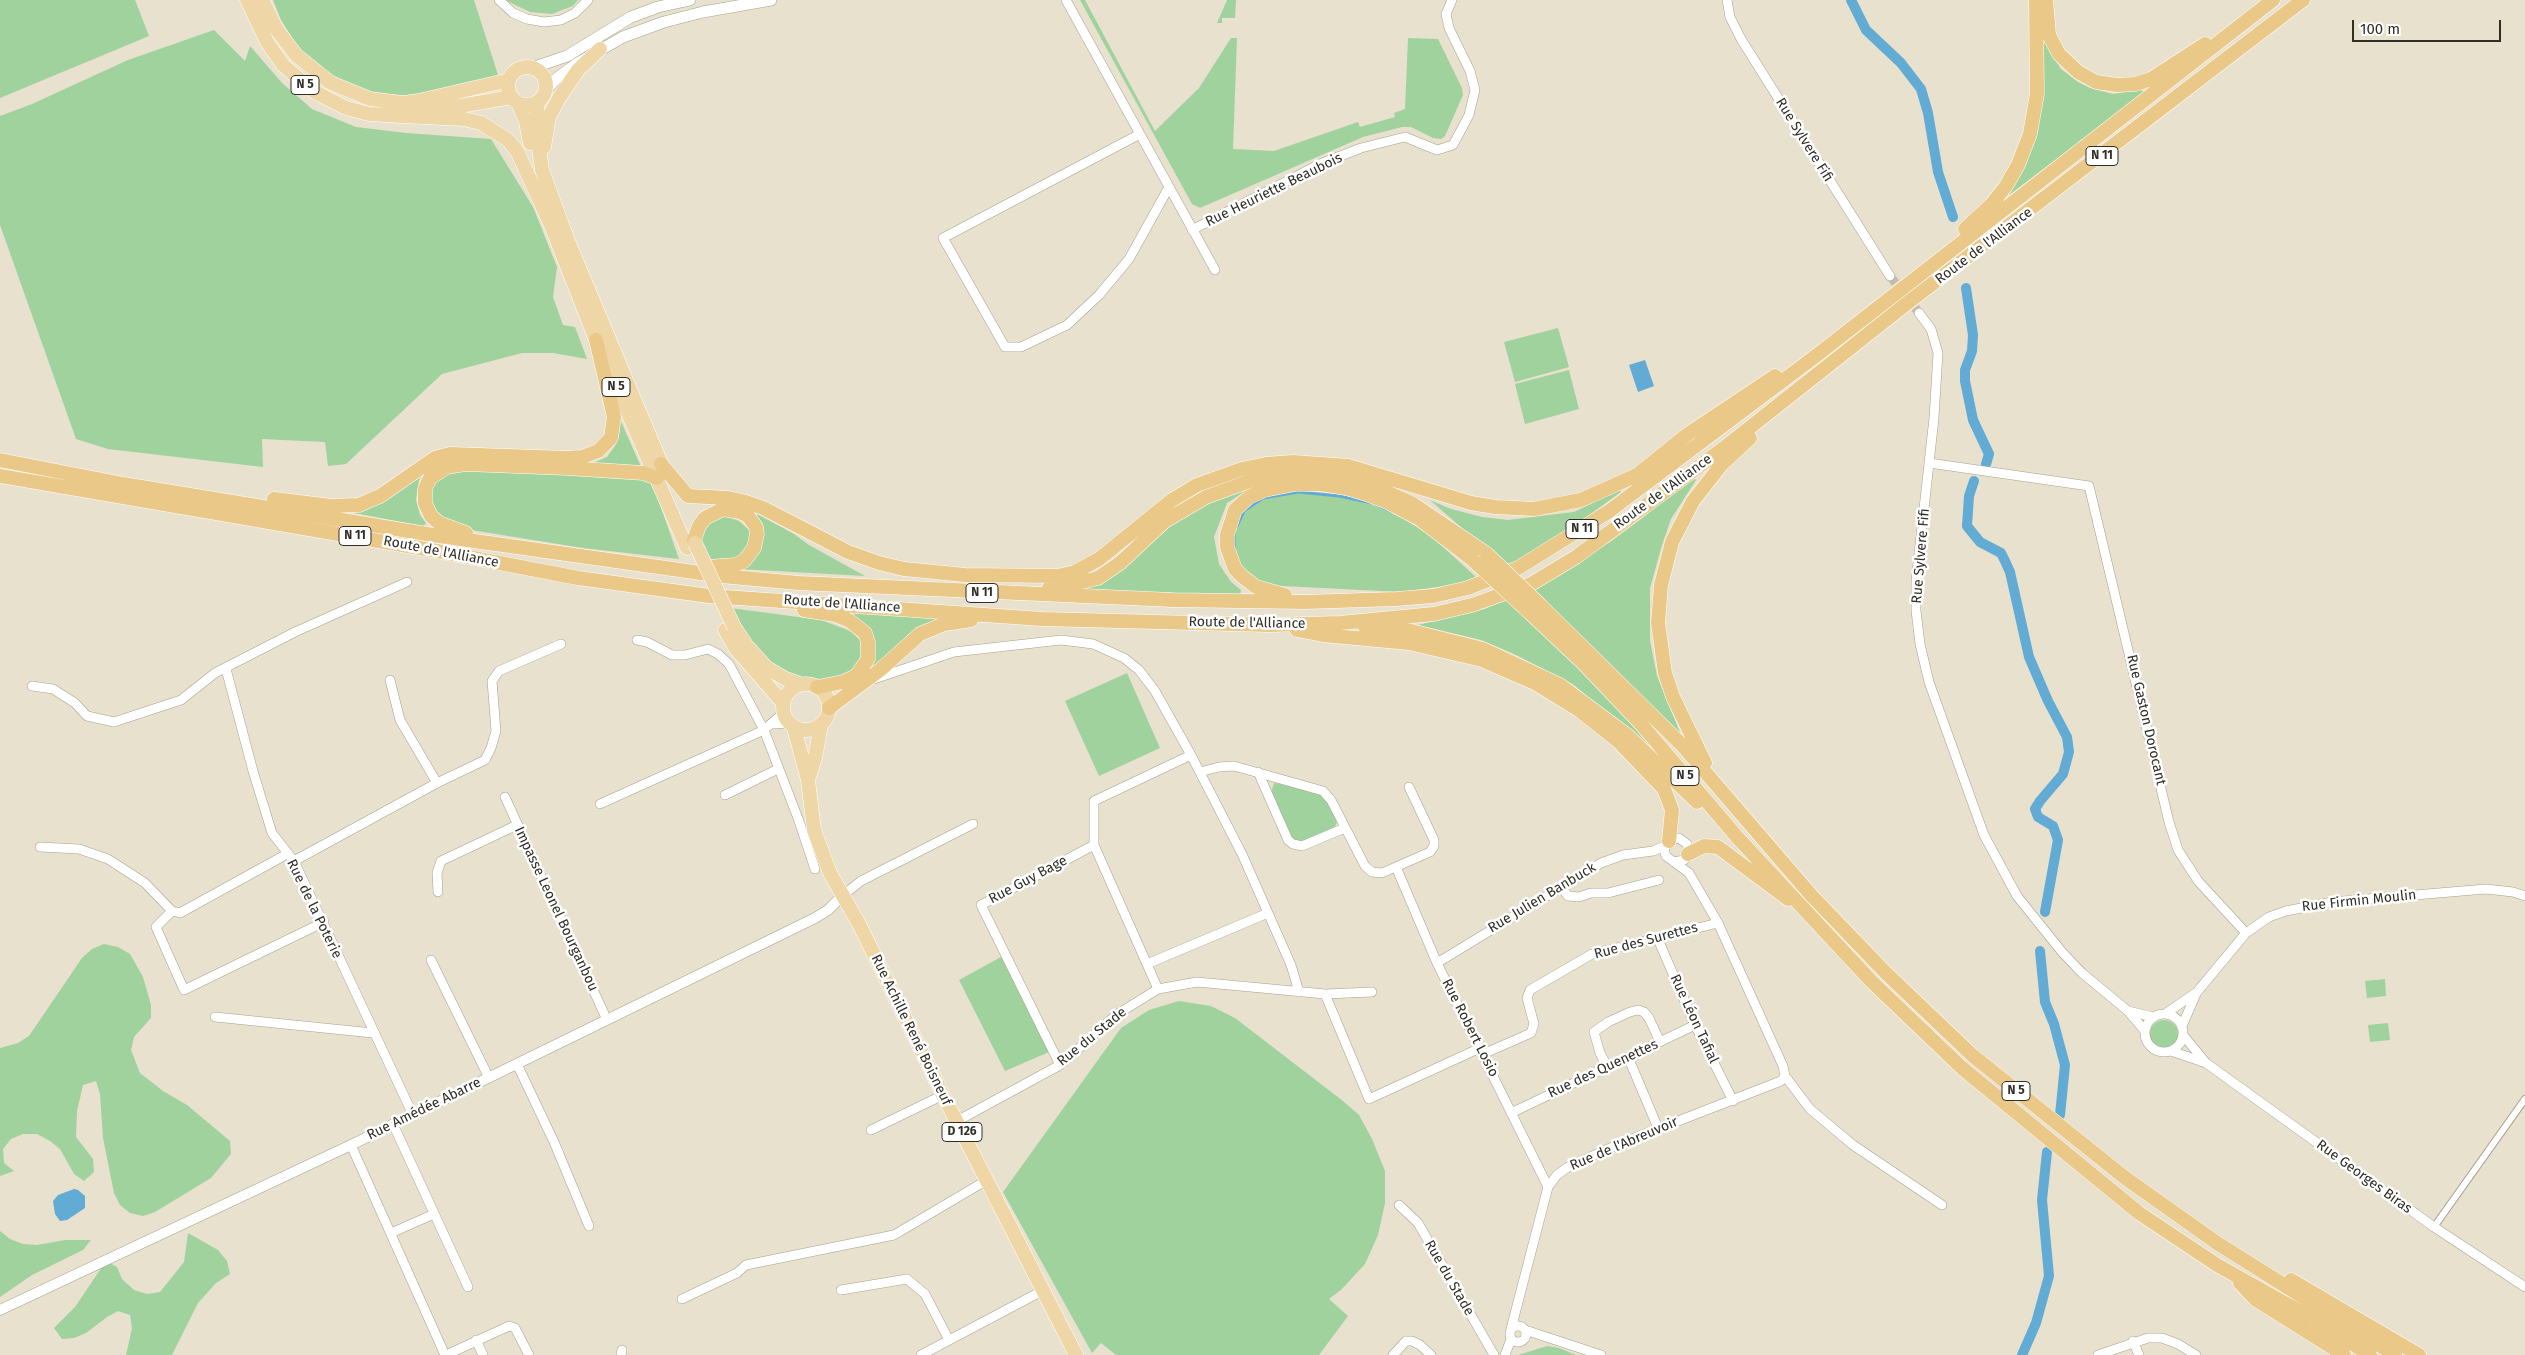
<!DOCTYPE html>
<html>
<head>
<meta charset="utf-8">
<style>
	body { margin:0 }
	#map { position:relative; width:2525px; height:1355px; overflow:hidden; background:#e7e1ce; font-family:"Fira Sans",sans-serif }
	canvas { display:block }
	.scale { position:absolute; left:2352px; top:20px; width:149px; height:22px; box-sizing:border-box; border:2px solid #302e26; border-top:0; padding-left:6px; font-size:15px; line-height:18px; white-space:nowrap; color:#302e26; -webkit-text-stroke:4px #fff; paint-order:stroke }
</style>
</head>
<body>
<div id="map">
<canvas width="2525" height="1355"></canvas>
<div class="scale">100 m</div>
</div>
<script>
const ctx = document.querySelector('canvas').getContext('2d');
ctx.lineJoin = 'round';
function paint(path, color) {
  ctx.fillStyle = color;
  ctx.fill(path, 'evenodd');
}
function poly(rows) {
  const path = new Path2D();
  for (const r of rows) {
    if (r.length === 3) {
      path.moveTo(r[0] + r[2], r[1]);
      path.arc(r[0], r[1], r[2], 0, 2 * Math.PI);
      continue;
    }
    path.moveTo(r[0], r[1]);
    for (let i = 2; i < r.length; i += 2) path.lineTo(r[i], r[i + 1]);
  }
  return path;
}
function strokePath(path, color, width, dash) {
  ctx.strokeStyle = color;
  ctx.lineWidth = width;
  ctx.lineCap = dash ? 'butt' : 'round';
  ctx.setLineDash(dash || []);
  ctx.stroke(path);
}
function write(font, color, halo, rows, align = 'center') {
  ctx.font = font + ' "Fira Sans",sans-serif';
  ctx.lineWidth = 5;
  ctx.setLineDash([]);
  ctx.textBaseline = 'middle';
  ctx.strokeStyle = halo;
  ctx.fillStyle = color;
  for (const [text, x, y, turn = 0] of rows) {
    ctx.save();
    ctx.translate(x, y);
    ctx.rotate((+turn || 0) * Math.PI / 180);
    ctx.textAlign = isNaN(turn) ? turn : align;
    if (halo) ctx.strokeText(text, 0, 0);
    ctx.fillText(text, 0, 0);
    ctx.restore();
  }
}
paint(poly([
	[0,0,135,0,149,36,0,98],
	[273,0,474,0,499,78,408,97,361,90,330,76,301,52,281,20],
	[505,0,578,0,573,6,552,14,530,12],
	[1080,0,1085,0,1155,131,1199,88,1231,38,1237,38,1233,149,1274,151,1358,122,1360,127,1395,117,1394,113,1405,109,1408,38,1438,39,1462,88,1463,95,1445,136,1441,139,1433,138,1411,127,1402,127,1363,137,1200,208,1192,204],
	[1227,0,1236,0,1235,18,1222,18,1222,23,1217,23],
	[214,30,245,61,250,46,282,83,312,109,356,127,406,133,491,139,533,207,557,267,553,297,563,325,575,327,587,359,553,353,522,353,442,374,346,464,328,466,325,442,262,439,263,467,108,449,76,439,0,225,0,116,32,104,128,60],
	[2043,34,2049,50,2061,69,2078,82,2090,88,2113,94,2140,90,2145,92,2009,195,2026,155],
	[1558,328,1569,367,1515,382,1504,342],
	[1569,370,1579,409,1525,424,1515,384],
	[619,417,642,469,568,464,593,463,607,457,615,446,620,431],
	[427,467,419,480,416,500,420,515,426,523,423,526,354,513,373,506],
	[461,468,640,478,652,482,679,559,583,548,471,530,433,513,430,489,436,478],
	[1692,476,1696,480,1671,519,1662,545,1650,588,1650,641,1657,676,1683,740,1532,591,1610,542,1645,516],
	[1255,485,1227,503,1214,537,1219,564,1231,582,1241,590,1240,595,1078,590,1110,576,1178,519,1206,503],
	[1619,490,1621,492,1546,546,1506,567,1430,500,1451,509,1482,517,1508,520,1574,512],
	[1283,492,1356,498,1402,518,1430,535,1476,577,1460,584,1401,592,1263,585,1238,568,1230,540,1243,508,1259,499],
	[757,514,794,534,809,545,865,576,740,569,750,562],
	[722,515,739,521,748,529,751,536,748,545,735,561,710,561,699,540,705,522],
	[1504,599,1563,653,1626,718,1680,783,1618,723,1574,685,1514,654,1481,640,1418,625,1485,609],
	[730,608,821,620,850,631,860,640,861,654,859,667,852,675,821,681,795,678,777,673,744,635],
	[840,611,938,619,860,679,873,665,875,654],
	[1127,673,1160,748,1099,776,1065,701],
	[1274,783,1317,791,1327,800,1337,821,1335,827,1301,842,1294,841,1271,793],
	[104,944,118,947,130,954,143,977,151,1005,151,1018,134,1037,131,1050,140,1073,163,1091,187,1105,230,1141,231,1154,211,1178,155,1212,143,1216,130,1213,120,1205,114,1193,103,1138,100,1094,96,1081,83,1085,77,1111,76,1137,93,1159,94,1172,84,1181,74,1174,60,1149,50,1141,37,1134,23,1134,11,1139,3,1149,4,1163,14,1171,0,1176,0,1048,18,1043,29,1036,82,958,92,949],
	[1001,957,1049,1052,1005,1071,959,980],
	[2385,979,2386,996,2367,998,2365,981],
	[1179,1001,1211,1006,1235,1018,1343,1101,1359,1115,1372,1139,1385,1171,1385,1203,1378,1235,1365,1264,1342,1289,1329,1299,1348,1316,1319,1355,1116,1355,1101,1343,1092,1353,1003,1192,1121,1028,1149,1010],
	[2164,1034,14],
	[2388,1023,2390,1040,2370,1042,2368,1025],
	[0,1231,10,1239,23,1244,37,1245,65,1240,91,1240,83,1250,32,1275,0,1297],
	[188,1233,218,1250,227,1261,230,1274,216,1283,198,1303,172,1355,126,1355,132,1328,130,1315,118,1311,107,1317,86,1333,74,1338,62,1339,54,1328,75,1307,106,1261,117,1267,122,1279,134,1290,147,1294,160,1292,184,1262],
	[1547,1346,1559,1348,1576,1355,1518,1355]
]), '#a0d29e');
paint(poly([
	[1645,360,1654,386,1638,392,1629,365],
	[74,1189,78,1190,85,1196,85,1208,67,1220,60,1221,55,1214,53,1201,58,1195]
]), '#62abd4');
strokePath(poly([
	[1237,526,1244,511,1263,498,1298,492,1339,496,1372,503,1392,512],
	[1234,550,1234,531]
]), '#62abd4', 3);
strokePath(poly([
	[1851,0,1866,30,1901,63,1921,89,1928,113,1938,172,1953,217],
	[1966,288,1973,335,1972,351,1965,370,1965,381,1973,420,1989,454,1986,464],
	[1974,481,1969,496,1967,526,1980,542,2001,553,2005,561,2010,572,2029,657,2048,701,2067,737,2069,752,2063,774,2040,801,2035,809,2038,817,2053,826,2058,840,2045,912],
	[2040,951,2045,1002,2054,1024,2065,1065,2060,1115],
	[2022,1355,2036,1323,2049,1276,2042,1200,2047,1152]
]), '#62abd4', 10);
strokePath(poly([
	[1890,276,1919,313]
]), '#c2bdac', 9, [9, 4.5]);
const pedestrian = poly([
	[2434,1227,2525,1099]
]);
const minor = poly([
	[499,0,513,13,527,19,544,22,561,20,575,13,588,0],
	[1066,0,1215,270],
	[1727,0,1730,17,1741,39,1890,276],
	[1140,134,943,238,1005,347,1021,347,1067,325,1099,295,1129,259,1169,187],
	[1192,230,1320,164,1361,148,1405,137,1437,150,1453,145,1469,115,1475,90,1470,71,1449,28,1446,14,1452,0],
	[1919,313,1931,329,1938,353,1934,418,1916,581,1916,611,1920,644,1929,682,1984,835,2017,896,2062,952,2082,973,2128,1011,2145,1031],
	[1929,463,2089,486,2169,822,2178,850,2198,881,2246,933],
	[637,640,647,642,672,655,685,655,708,649,718,654,729,664,764,730,799,821,815,869],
	[226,669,253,771,272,833,294,861,413,1115],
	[874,679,954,652,1061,640,1093,644,1124,658,1139,670,1155,691,1191,755,1242,854,1291,965,1299,992],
	[390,680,400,720,437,783],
	[32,686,53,689,75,703,87,716,114,722,181,700,215,673,295,632,407,582],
	[773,724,788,723],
	[1200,772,1219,767,1234,766,1323,791,1331,800,1365,866,1372,872,1382,873,1430,852,1434,846,1434,840,1409,787],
	[1258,772,1288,840,1293,844,1302,846,1345,828],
	[725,795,778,769],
	[505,797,607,1020],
	[600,804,764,730,783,713],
	[40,847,79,849,108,859,145,883,172,911,180,913,287,854],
	[294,861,437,783,485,760,491,748,496,731,492,681,499,671,561,644],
	[1674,862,1684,860,1689,851,1687,844,1679,838,1672,839,1667,843,1664,850,1666,856,1689,873,1718,923,1783,1066,1785,1076,1810,1109,1853,1145,1942,1205],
	[1396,867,1437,963,1548,1187],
	[1561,887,1568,896,1579,897,1591,893,1608,893,1659,880],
	[438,892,437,873,441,861,517,825],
	[842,896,861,881,973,824],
	[172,911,156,927,184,990,324,922],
	[1657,937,1695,1025,1733,1101],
	[431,960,489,1078],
	[1437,963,1601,863,1623,855,1653,851,1665,846],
	[1147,964,1268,913],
	[1158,989,1094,845,1094,801,1191,755],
	[1325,994,1369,1099,1480,1048],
	[2128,1011,2153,1017],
	[2164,1033,19],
	[2165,1014,2197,992,2246,933,2269,917,2286,911,2332,902,2486,889,2513,892,2525,896],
	[215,1017,373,1033],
	[2182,1026,2196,994],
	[2183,1035,2206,1063,2434,1227,2525,1287],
	[2171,1051,2206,1063],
	[1483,1054,1531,1033,1534,1024,1527,998,1530,990,1592,954,1718,923],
	[1628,1057,1658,1128],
	[517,1064,554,1142,589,1226],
	[1060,1065,981,905,1094,845],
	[1607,1066,1600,1053,1594,1032,1608,1022,1630,1012,1638,1010,1644,1012,1649,1018,1660,1042],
	[1511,1113,1695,1025],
	[957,1121,1060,1065,1116,1015,1158,989,1197,982,1325,994,1372,992],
	[393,1124,468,1287],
	[871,1130,943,1095],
	[351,1145,445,1355],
	[1399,1205,1418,1223,1494,1355],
	[391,1233,434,1214],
	[841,1290,907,1279,925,1294,949,1340],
	[682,1299,737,1273,746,1265,894,1235,987,1180],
	[1518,1334,8],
	[1511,1329,1548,1187,1557,1175,1568,1167,1619,1144,1781,1081,1785,1076],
	[1525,1330,1601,1355],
	[476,1340,483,1355],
	[2133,1341,2139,1355],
	[446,1355,509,1326,515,1328,529,1355],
	[621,1355,622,1350],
	[921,1355,1042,1291],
	[1393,1355,1406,1341,1412,1341,1420,1345,1431,1355],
	[1505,1355,1511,1339],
	[2098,1355,2148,1338,2162,1338,2178,1344,2196,1355]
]);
const tertiary = poly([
	[0,1310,351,1145,815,918,828,910,842,896]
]);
const secondary = poly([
	[532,68,567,56,631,17,658,7,690,0],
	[546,90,556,79,576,64,623,37,664,22,703,12,771,0]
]);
const primary = poly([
	[247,0,267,42,283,65,313,91,346,108,369,114,402,116,512,97],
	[262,0,277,30,296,55,331,83,370,99,403,103,418,101,509,80],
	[527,86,19],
	[538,101,536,127,542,170,568,241,665,473],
	[518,103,526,122,530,143],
	[402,116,464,119,481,123,508,140,517,151,550,223,596,340,687,548],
	[544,147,549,117,559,98,578,70,600,49],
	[734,627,746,645,767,668,784,678,800,684],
	[725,630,736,649,783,703],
	[806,707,23],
	[794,728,808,780,814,830,830,873,859,924,943,1095,1076,1355],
	[808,780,815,758,821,725]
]);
const trunk = poly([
	[2046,0,2049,35,2059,54,2078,72,2096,82,2117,85,2136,84,2151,79,2205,44],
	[1965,229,1991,205,2006,186,2018,165,2030,134,2037,94,2036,0],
	[0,460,123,484,439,536,722,576,798,583,1173,600,1305,602,1396,599,1433,596,1468,588,1518,568,1608,512,1817,355,2273,0],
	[661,464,688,496,728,498,746,502,763,508,848,552,879,563,904,569,965,575,1058,576,1075,572,1099,559,1172,500,1197,485,1242,469,1266,464,1293,462,1348,466,1471,503,1495,507,1534,509,1581,500,1637,475,1688,434,1775,376],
	[0,476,437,551,578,578,709,596,1042,619,1269,625,1340,623,1434,614,1472,605,1531,584,1576,557,1724,448,1906,304,2303,0],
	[274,499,331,506,359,505,380,496,435,458,450,454,566,458,582,457,598,451,611,438,614,417,596,340],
	[466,533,439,523,431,516,425,503,425,489,430,478,447,467,465,464,567,468,643,473,657,478],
	[694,540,699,526,705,518,723,509,740,512,748,516,756,527,757,534,754,548,744,561,735,565,707,567],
	[1049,588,1066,586,1098,578,1120,563,1165,521,1206,497,1253,480,1284,473,1328,474,1373,486,1413,504,1487,554],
	[1285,595,1256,587,1243,577,1235,569,1227,547,1227,535,1235,510,1249,497,1265,490,1296,484,1320,484,1346,488,1366,494,1387,502,1418,518,1473,560],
	[1541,606,1682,745,1811,895,1886,973,1972,1055,2124,1177,2217,1243,2395,1355],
	[804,610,836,615,850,621,865,633,868,642,868,659,856,676,843,682,817,687],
	[1529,612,1584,664,1641,724,1737,837,1871,981,1962,1068,2139,1213,2217,1265,2315,1320,2370,1355],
	[1365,627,1411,631,1483,649,1560,685,1627,735,1697,802],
	[1297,630,1323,635,1409,643,1482,660,1535,683,1579,710,1618,741,1664,789,1672,810,1669,841],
	[829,708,880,670,920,634,944,624,971,620],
	[1705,763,1673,697,1665,673,1658,623,1661,585,1672,542,1693,501,1722,464,1750,438],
	[1688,854,1704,846,1718,847,1788,899],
	[2291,1280,2419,1355],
	[2240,1283,2255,1299,2344,1355]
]);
strokePath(pedestrian, '#a6a08e', 8);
strokePath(minor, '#a6a08e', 10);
strokePath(tertiary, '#a6a08e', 11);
strokePath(secondary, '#a6a08e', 12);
strokePath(primary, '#fff', 15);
strokePath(trunk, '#fff', 15);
strokePath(pedestrian, '#fff', 6);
strokePath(minor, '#fff', 9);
strokePath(tertiary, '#fff', 10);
strokePath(secondary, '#fff', 11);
strokePath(primary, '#efd6a6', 14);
strokePath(trunk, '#eac888', 14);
const primaryBridge = poly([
	[695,543,734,627]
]);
const trunkBridge = poly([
	[1487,554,1541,606],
	[1473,560,1529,612]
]);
strokePath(primaryBridge, '#fff', 15, []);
strokePath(trunkBridge, '#fff', 15, []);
strokePath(primaryBridge, '#efd6a6', 14);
strokePath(trunkBridge, '#eac888', 14);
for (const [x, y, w] of [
	[305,85,28],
	[2102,156,32],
	[616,387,28],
	[1582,529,32],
	[355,536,32],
	[982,593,32],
	[1685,776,28],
	[2016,1091,28],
	[962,1132,40]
]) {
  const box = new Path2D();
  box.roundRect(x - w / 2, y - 9.5, w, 19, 4);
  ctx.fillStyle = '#fff';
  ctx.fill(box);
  strokePath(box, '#302e26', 1);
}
write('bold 12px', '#302e26', null, [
	["N 5",305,85],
	["N 11",2102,156],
	["N 5",616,387],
	["N 11",1582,529],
	["N 11",355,536],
	["N 11",982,593],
	["N 5",1685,776],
	["N 5",2016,1091],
	["D 126",962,1132]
]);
write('14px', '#302e26', '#fff', [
	["Rue Sylvere Fifi",1804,140,58],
	["Rue Heuriette Beaubois",1274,190,-26],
	["Route de l'Alliance",1984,246,-37],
	["Route de l'Alliance",1663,492,-36],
	["Route de l'Alliance",441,552,11],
	["Rue Sylvere Fifi",1921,556,-85],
	["Route de l'Alliance",842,604,4],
	["Route de l'Alliance",1247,623,1],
	["Rue Gaston Dorocant",2146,720,77],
	["Rue Guy Bage",1028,880,-28],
	["Rue Julien Banbuck",1542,898,-31],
	["Rue Firmin Moulin",2359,901,-6],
	["Rue de la Poterie",314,909,64],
	["Impasse Leonel Bourganbou",556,909,65],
	["Rue des Surettes",1646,941,-15],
	["Rue Léon Tafial",1694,1019,65],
	["Rue Robert Losio",1470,1028,63],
	["Rue Achille René Boisneuf",911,1030,64],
	["Rue du Stade",1092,1037,-39],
	["Rue des Quenettes",1603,1069,-25],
	["Rue Amédée Abarre",424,1109,-26],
	["Rue de l'Abreuvoir",1624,1144,-23],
	["Rue Georges Biras",2364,1177,36],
	["Rue du Stade",1449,1278,60]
]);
</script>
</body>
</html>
